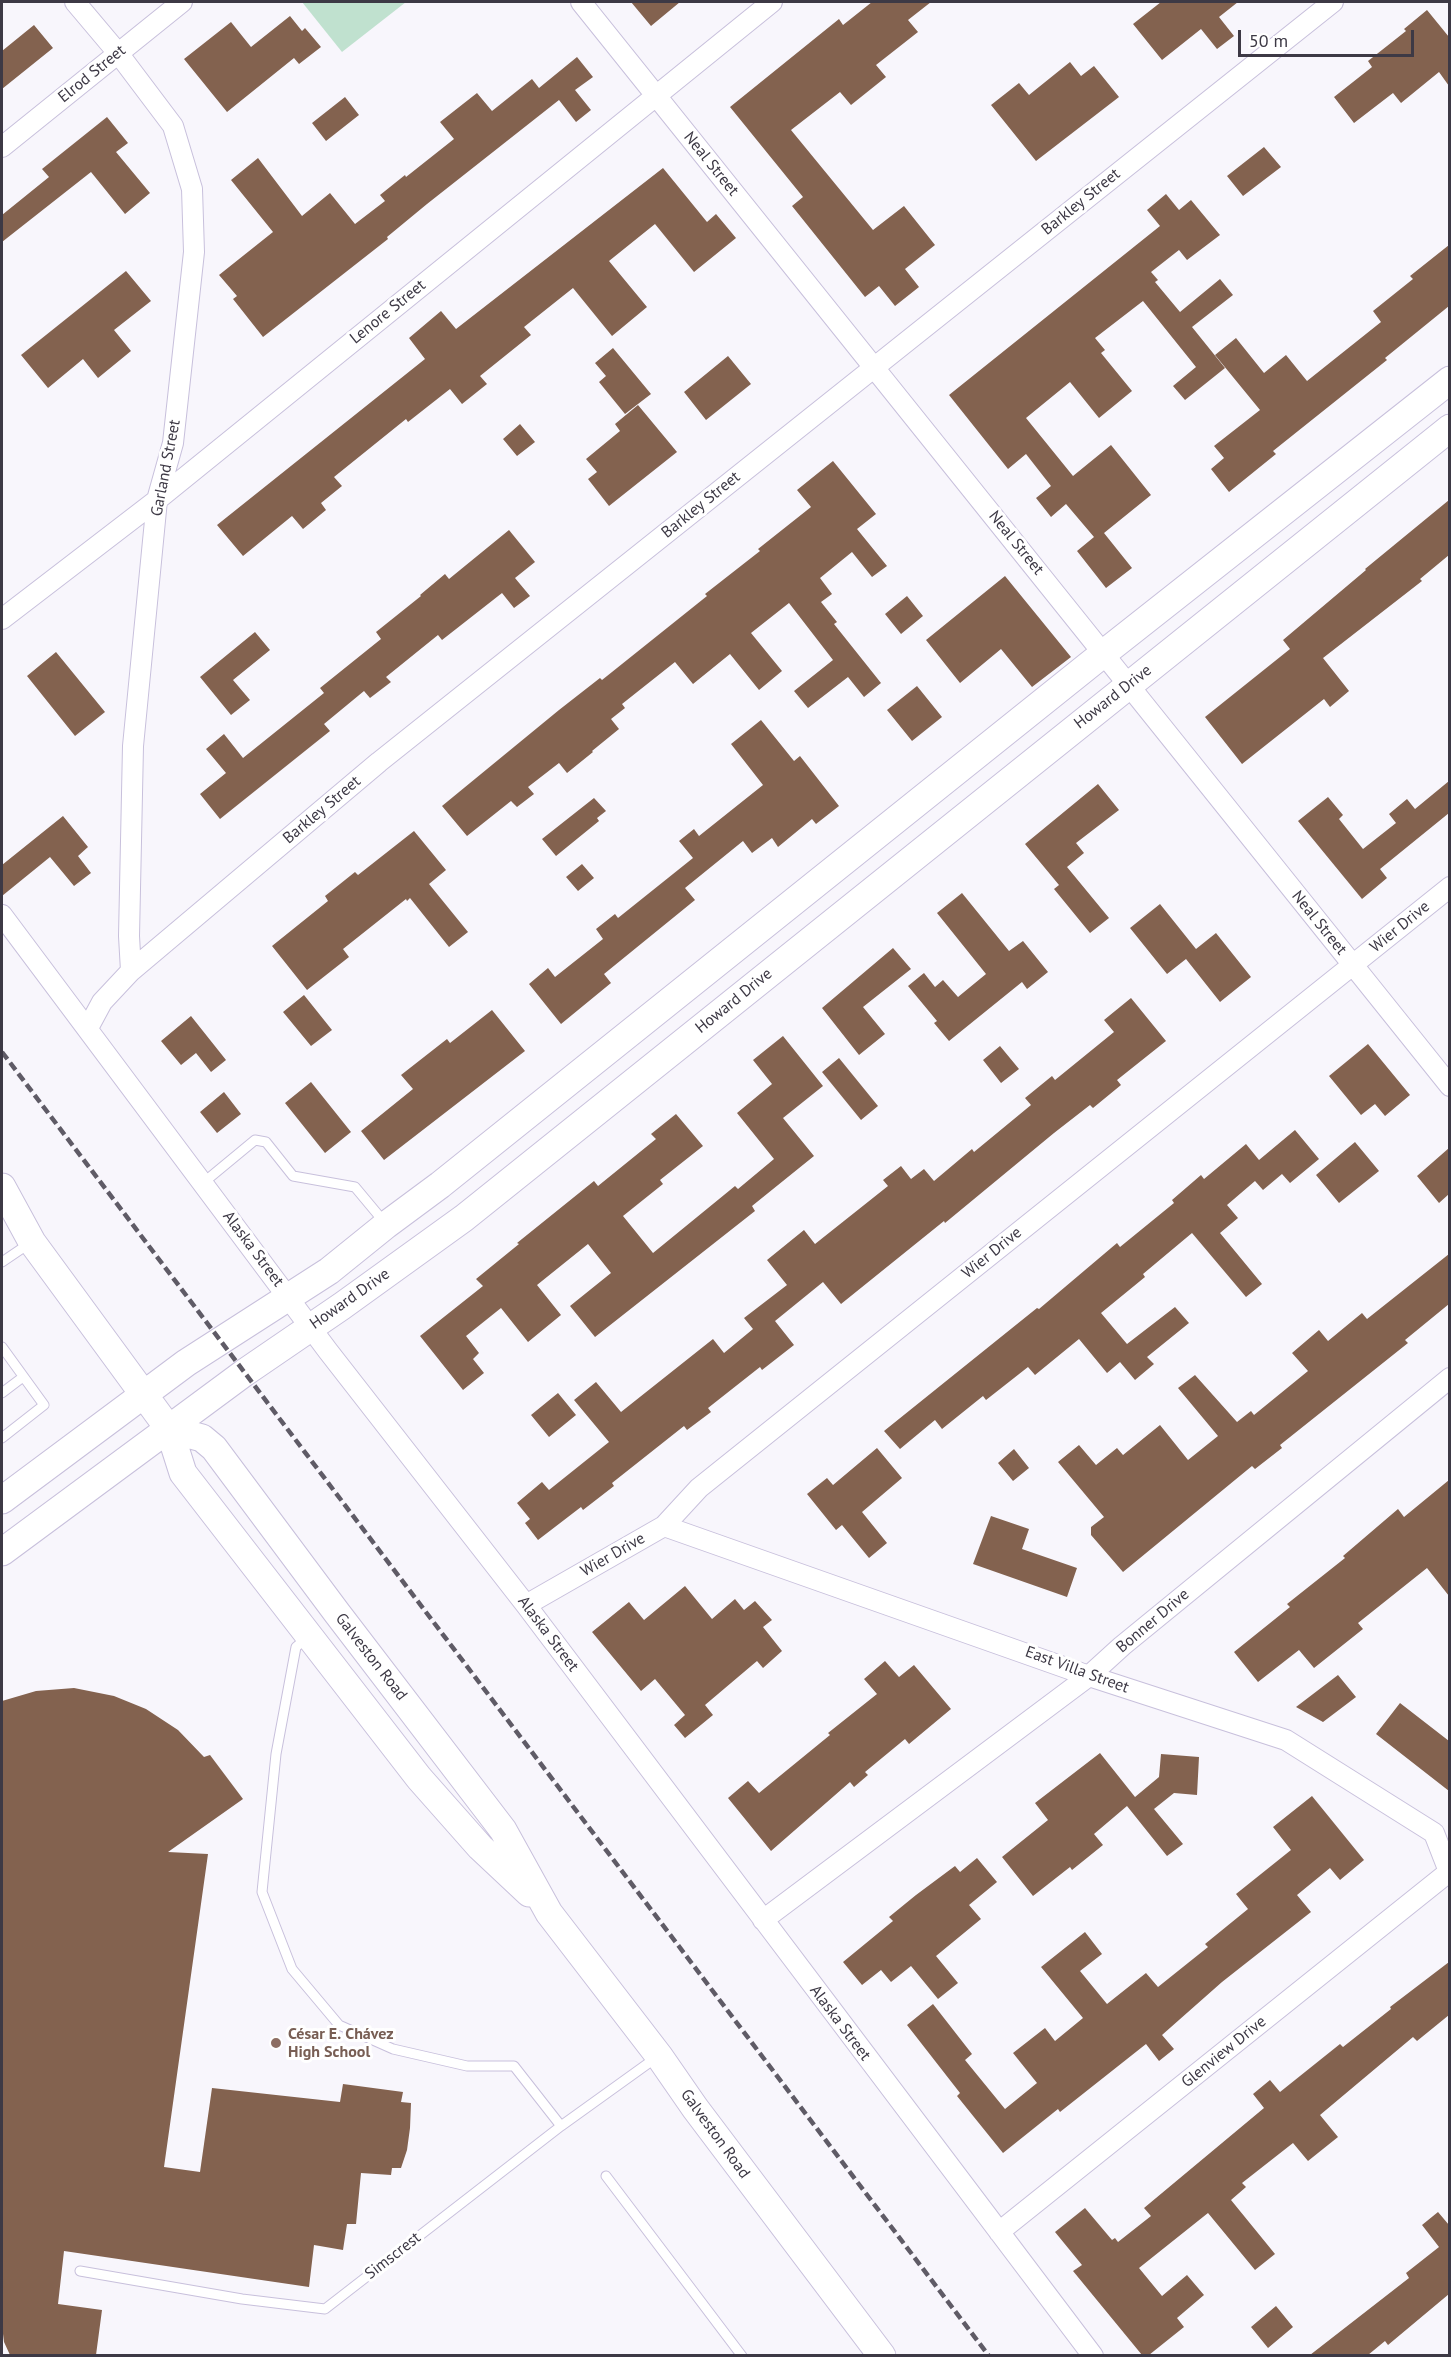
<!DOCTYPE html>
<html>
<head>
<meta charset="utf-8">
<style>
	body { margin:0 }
	#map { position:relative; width:1451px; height:2357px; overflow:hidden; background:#f8f6fc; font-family:"PT Sans",sans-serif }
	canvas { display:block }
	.frame { position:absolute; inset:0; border:3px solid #3d3945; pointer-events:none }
	.scale { position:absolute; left:1238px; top:30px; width:176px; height:27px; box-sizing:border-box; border:3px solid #3d3945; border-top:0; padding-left:8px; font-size:18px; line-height:21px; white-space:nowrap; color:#3d3945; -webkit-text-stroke:4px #fff; paint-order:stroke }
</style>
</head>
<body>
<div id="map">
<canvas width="1451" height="2357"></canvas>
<div class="frame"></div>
<div class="scale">50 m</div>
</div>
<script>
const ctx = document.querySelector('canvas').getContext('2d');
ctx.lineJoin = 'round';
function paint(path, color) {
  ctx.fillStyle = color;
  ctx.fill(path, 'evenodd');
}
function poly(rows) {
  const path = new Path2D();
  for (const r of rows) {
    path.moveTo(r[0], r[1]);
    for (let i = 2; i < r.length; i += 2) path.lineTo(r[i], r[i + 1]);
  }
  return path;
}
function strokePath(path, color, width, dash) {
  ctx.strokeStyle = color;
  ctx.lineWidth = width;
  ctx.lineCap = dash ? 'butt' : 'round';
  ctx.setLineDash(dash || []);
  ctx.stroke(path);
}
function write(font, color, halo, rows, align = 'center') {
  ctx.font = font + ' "PT Sans",sans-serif';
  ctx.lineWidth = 6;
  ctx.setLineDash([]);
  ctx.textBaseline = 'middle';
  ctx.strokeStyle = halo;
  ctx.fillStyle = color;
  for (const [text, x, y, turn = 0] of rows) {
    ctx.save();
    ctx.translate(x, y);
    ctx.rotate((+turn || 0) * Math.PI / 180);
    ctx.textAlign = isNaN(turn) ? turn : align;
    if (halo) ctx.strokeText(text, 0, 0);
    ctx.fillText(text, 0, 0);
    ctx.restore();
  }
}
paint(poly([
	[302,2,406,2,342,52]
]), '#c0e1cf');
paint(poly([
	[631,2,680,2,651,26],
	[872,2,931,2,908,20,918,32,876,65,886,77,851,105,840,92,791,130,873,230,904,206,935,245,905,269,919,287,895,306,879,286,865,297,792,206,803,197,730,107,839,19,843,25],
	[1161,2,1238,2,1219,17,1234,36,1217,49,1201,29,1162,60,1133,24],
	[1427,10,1449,37,1449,86,1439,72,1401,103,1393,93,1354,123,1334,97,1372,67,1368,61,1406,31,1404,29],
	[290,16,302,31,305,28,321,47,299,64,294,58,227,112,184,59,231,22,251,47],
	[34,25,53,48,2,89,2,51],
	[577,57,593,77,575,90,591,110,576,122,559,100,427,204,387,237,388,239,263,337,233,299,237,296,219,275,273,232,231,180,258,158,302,216,330,193,355,224,385,201,380,195,405,175,406,177,454,139,440,122,477,93,492,111,532,79,539,88],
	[1070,62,1081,76,1094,66,1119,97,1036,161,991,105,1019,83,1029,95],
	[345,97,359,115,326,141,312,123],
	[107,117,128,143,116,152,150,193,125,214,91,172,2,242,2,215,49,177,42,169],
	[1264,147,1281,167,1243,196,1227,176],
	[663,168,707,222,716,214,736,238,694,272,655,224,609,261,647,307,612,336,573,288,524,327,531,335,480,376,487,384,462,404,450,389,408,422,406,419,334,477,342,486,321,503,326,510,303,529,292,516,243,556,217,525,425,359,409,338,441,311,456,329],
	[1166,194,1179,210,1191,200,1220,235,1187,260,1179,250,1151,272,1158,280,1155,282,1180,312,1220,279,1233,295,1192,327,1225,368,1185,400,1173,386,1196,367,1143,301,1095,338,1105,350,1101,353,1132,391,1099,418,1070,382,1026,418,1073,476,1111,445,1151,495,1104,533,1132,568,1106,588,1077,551,1094,537,1066,504,1051,517,1036,498,1051,486,1026,454,1008,469,949,395,1160,226,1147,210],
	[1449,245,1449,306,1385,358,1387,360,1273,451,1276,454,1229,492,1211,469,1224,458,1214,446,1260,410,1215,355,1236,338,1264,373,1286,355,1307,381,1381,322,1373,311,1413,279,1410,276],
	[126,271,151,301,114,330,131,351,98,378,83,359,48,388,21,355],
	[613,348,651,394,625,414,599,382,606,376,595,363],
	[728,356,751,384,706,420,684,392],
	[638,405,677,452,609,506,588,479,597,472,586,459,620,431,615,424],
	[520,424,535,442,517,456,503,439],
	[833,461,876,514,857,529,887,566,872,577,852,552,820,578,832,594,821,602,837,622,834,624,881,683,864,697,848,677,808,708,794,691,833,660,789,603,751,633,782,671,759,690,730,654,693,684,675,662,622,704,625,708,611,719,619,729,592,751,593,752,567,773,559,763,528,787,534,794,517,807,511,801,467,836,442,806,559,710,600,678,602,680,707,596,705,594,760,551,758,549,811,507,797,490],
	[1449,500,1449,555,1420,579,1422,581,1323,658,1349,691,1330,707,1324,699,1242,764,1205,717,1290,649,1283,640,1366,570,1365,569],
	[509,530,535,562,515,578,530,596,514,608,502,593,442,640,438,635,386,677,391,682,370,698,364,691,324,724,330,731,220,819,200,794,226,773,206,749,224,734,243,758,324,693,320,688,381,639,376,632,421,596,420,595,445,574,449,579],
	[1005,576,1071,657,1032,687,1001,649,960,683,926,640],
	[907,596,923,616,901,634,885,614],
	[255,632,270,650,233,680,250,700,231,715,200,677],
	[56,652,105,712,75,736,27,676],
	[917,686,942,717,912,741,887,710],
	[761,720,794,761,800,756,839,806,816,824,812,819,778,847,772,838,752,853,743,841,685,888,695,900,604,974,611,983,561,1024,529,984,548,968,555,977,603,939,596,929,615,914,618,918,693,858,679,841,694,829,699,836,763,785,731,744],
	[1449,781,1449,813,1380,869,1387,878,1362,899,1298,821,1328,797,1343,815,1339,819,1363,849,1396,823,1389,814,1407,799,1415,809],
	[1098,784,1119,810,1076,843,1084,853,1067,867,1109,918,1090,933,1054,889,1059,885,1025,844],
	[594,798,606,811,597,818,599,821,556,856,542,839],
	[63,816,88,847,78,856,91,873,74,886,50,857,2,896,2,865],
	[414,831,446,870,429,884,468,932,449,947,410,898,407,901,406,899,343,949,349,957,307,990,272,946,328,901,325,896,355,872,358,875],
	[582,864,594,878,578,891,566,877],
	[962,893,1009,951,1023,941,1048,972,1027,989,1022,982,949,1041,934,1023,937,1021,908,986,924,973,935,987,943,980,958,997,986,974,937,913],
	[1160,904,1196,949,1216,933,1251,977,1220,1002,1186,959,1167,974,1130,928],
	[893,948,911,969,863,1007,885,1034,859,1055,822,1008],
	[304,995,332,1030,311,1046,283,1012],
	[1131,998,1166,1041,1117,1080,1121,1085,1093,1108,1090,1105,1054,1133,945,1223,944,1221,841,1304,823,1282,775,1321,794,1345,762,1370,760,1367,708,1408,711,1412,687,1430,684,1426,612,1483,614,1486,583,1510,581,1507,538,1540,525,1523,530,1519,517,1503,542,1482,549,1490,609,1442,574,1400,596,1382,621,1412,713,1339,724,1353,753,1329,744,1318,787,1285,767,1260,804,1230,815,1244,888,1186,883,1180,901,1166,911,1179,924,1169,934,1181,972,1149,974,1152,1031,1105,1025,1098,1052,1076,1055,1080,1114,1032,1104,1020],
	[492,1010,525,1051,384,1160,361,1131,413,1089,401,1075,447,1039,450,1043],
	[191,1016,226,1060,211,1072,196,1053,181,1065,161,1041],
	[783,1036,823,1086,783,1118,814,1156,752,1206,755,1211,595,1337,570,1306,611,1273,588,1244,537,1285,561,1315,528,1342,501,1308,466,1336,479,1353,473,1359,484,1373,463,1390,420,1336,483,1286,476,1279,519,1244,517,1243,594,1181,598,1186,656,1139,651,1134,676,1114,703,1146,660,1180,663,1184,623,1216,653,1253,735,1186,738,1189,774,1159,737,1113,772,1084,753,1060],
	[1368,1044,1410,1095,1385,1116,1375,1104,1361,1115,1329,1076],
	[1000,1046,1019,1069,1001,1083,983,1060],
	[839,1058,878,1106,861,1120,822,1072],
	[311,1082,351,1132,325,1153,285,1103],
	[224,1092,241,1114,217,1133,200,1112],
	[1295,1130,1319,1159,1290,1183,1282,1174,1263,1190,1255,1181,1227,1205,1238,1218,1220,1233,1262,1284,1246,1297,1192,1233,1143,1274,1145,1277,1101,1313,1127,1344,1175,1307,1189,1323,1147,1357,1154,1364,1135,1380,1120,1362,1107,1373,1079,1339,1035,1375,1028,1367,986,1400,983,1396,942,1429,935,1420,900,1449,884,1431,1037,1308,1039,1309,1117,1243,1120,1247,1174,1203,1172,1200,1201,1175,1204,1179,1246,1144,1259,1160],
	[1355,1142,1379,1171,1339,1203,1316,1175],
	[1449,1148,1449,1194,1439,1203,1417,1176],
	[1449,1254,1449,1304,1405,1340,1408,1343,1280,1445,1282,1448,1255,1469,1252,1466,1123,1572,1091,1535,1091,1527,1104,1517,1058,1462,1079,1445,1096,1465,1117,1448,1123,1455,1160,1425,1188,1460,1218,1436,1178,1388,1195,1375,1237,1422,1251,1411,1254,1415,1308,1371,1292,1353,1319,1330,1328,1341,1362,1313,1367,1319],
	[558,1393,576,1415,549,1437,531,1415],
	[877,1448,902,1478,862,1512,887,1543,869,1558,842,1525,836,1530,807,1494,827,1478,833,1485],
	[1014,1449,1029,1468,1013,1481,998,1463],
	[1449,1480,1449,1596,1427,1568,1358,1623,1363,1629,1314,1668,1299,1650,1258,1682,1234,1652,1290,1607,1287,1604,1345,1558,1343,1556,1398,1509,1404,1517],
	[991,1516,1029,1529,1022,1549,1077,1568,1067,1597,973,1564],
	[685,1586,712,1619,735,1599,744,1610,755,1601,772,1620,763,1627,782,1651,763,1668,757,1661,705,1705,713,1715,685,1738,674,1725,685,1715,655,1679,641,1691,592,1632,629,1602,644,1620],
	[885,1661,899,1677,914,1665,951,1709,909,1744,905,1739,865,1772,868,1775,854,1787,850,1782,771,1851,728,1798,748,1781,759,1793,830,1735,828,1733,877,1694,864,1679],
	[1338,1675,1356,1697,1323,1722,1296,1707],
	[74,1688,114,1696,146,1709,178,1730,204,1757,210,1755,243,1799,168,1852,208,1854,164,2167,200,2172,212,2088,340,2102,343,2084,403,2092,401,2102,411,2103,410,2128,407,2150,401,2168,392,2168,391,2175,361,2173,356,2224,347,2224,343,2250,314,2245,309,2287,64,2251,58,2304,102,2310,96,2355,10,2355,4,2342,2,2326,2,1701,36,1691],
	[1400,1703,1449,1741,1449,1791,1376,1734],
	[1100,1753,1135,1797,1159,1777,1161,1754,1199,1757,1197,1795,1174,1793,1154,1809,1183,1844,1167,1856,1127,1806,1094,1834,1103,1845,1072,1870,1070,1867,1033,1896,1002,1857,1048,1820,1035,1803],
	[1312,1796,1364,1860,1340,1880,1330,1868,1297,1895,1311,1912,1222,1982,1162,2035,1174,2049,1159,2061,1146,2044,1060,2112,1058,2109,1003,2153,957,2096,960,2093,907,2025,933,2004,972,2054,965,2060,1005,2109,1037,2083,1013,2053,1045,2028,1055,2041,1083,2018,1041,1967,1085,1932,1102,1954,1080,1971,1107,2004,1146,1973,1158,1987,1208,1947,1205,1944,1248,1909,1236,1894,1291,1850,1273,1827],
	[977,1858,997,1882,969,1905,981,1919,936,1956,958,1983,938,1999,911,1966,891,1982,881,1970,862,1985,843,1962,893,1921,889,1917,916,1895,955,1866,960,1872],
	[1449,1962,1449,2015,1417,2041,1413,2037,1320,2115,1338,2137,1308,2161,1293,2143,1242,2183,1246,2187,1231,2200,1275,2254,1255,2270,1208,2213,1139,2268,1162,2296,1187,2275,1204,2295,1177,2318,1184,2327,1149,2355,1142,2355,1073,2271,1082,2265,1055,2232,1085,2208,1112,2240,1115,2238,1118,2242,1151,2216,1144,2208,1264,2108,1253,2094,1270,2080,1280,2092,1340,2044,1343,2047,1391,2009,1390,2007],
	[1438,2212,1449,2225,1449,2294,1388,2345,1385,2341,1368,2355,1310,2355,1409,2278,1406,2273,1439,2247,1422,2225],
	[1276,2306,1293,2327,1268,2348,1251,2327]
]), '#83624f');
const lane = poly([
	[203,1183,255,1140,266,1142,293,1176,355,1187,385,1223],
	[2,1262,30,1243],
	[2,1347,44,1405,2,1438],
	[2,1393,23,1377],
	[307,1638,296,1647,276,1754,262,1892,292,1969,339,2025,393,2049,467,2066,514,2066,561,2126],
	[606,2176,742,2356],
	[80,2271,242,2299,325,2309,561,2126,657,2057]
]);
const street = poly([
	[75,2,118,53,173,126,192,189,194,252,173,443,157,500,133,746,129,936,131,971],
	[581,2,1450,1086],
	[2,147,182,2],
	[2,619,157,500,772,2],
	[2,915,328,1351,526,1605,1093,2356],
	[88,1028,102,1002,131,971,379,762,1333,2],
	[664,1526,1089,1676,1286,1740,1434,1833,1450,1874],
	[526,1605,664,1526,699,1488,1450,887],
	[763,1920,1089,1676,1122,1646,1450,1378],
	[999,2232,1450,1871]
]);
const secondary = poly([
	[2,1187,32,1242,169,1429,183,1473,419,1778,480,1847,529,1893],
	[169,1429,202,1438,214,1448,337,1613,503,1830,549,1913,659,2056,695,2108,882,2356],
	[2,1500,186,1363,329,1271,386,1225,440,1185,1104,653,1450,380],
	[2,1552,244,1373,342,1306,464,1218,1450,428]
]);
strokePath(lane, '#c8c0dc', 11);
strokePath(street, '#c8c0dc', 22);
strokePath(secondary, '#c8c0dc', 29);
strokePath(lane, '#fff', 9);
strokePath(street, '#fff', 20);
strokePath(secondary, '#fff', 27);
strokePath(poly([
	[2,1052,989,2356]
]), '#5f5b66', 4.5, [9, 4.5]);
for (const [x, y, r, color] of [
	[276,2043,6,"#8d6e63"]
]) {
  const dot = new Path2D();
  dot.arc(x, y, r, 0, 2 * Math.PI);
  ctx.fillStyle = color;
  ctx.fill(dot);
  strokePath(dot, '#fff', 2);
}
write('16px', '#3d3945', '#fff', [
	["Elrod Street",92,74,-39],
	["Neal Street",711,164,51],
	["Barkley Street",1081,202,-39],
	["Lenore Street",388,312,-39],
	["Garland Street",166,468,-79],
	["Barkley Street",701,505,-39],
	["Neal Street",1016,543,51],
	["Howard Drive",1113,697,-38],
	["Barkley Street",322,810,-40],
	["Neal Street",1319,923,51],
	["Wier Drive",1400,927,-39],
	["Howard Drive",734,1001,-39],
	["Alaska Street",253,1249,53],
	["Wier Drive",992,1253,-39],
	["Howard Drive",350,1299,-35],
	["Wier Drive",613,1555,-30],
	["Bonner Drive",1153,1621,-40],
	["Alaska Street",548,1634,53],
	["Galveston Road",371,1657,52],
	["East Villa Street",1077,1670,20],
	["Alaska Street",840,2023,53],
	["Glenview Drive",1224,2052,-39],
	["Galveston Road",715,2134,54],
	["Simscrest",393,2256,-38]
]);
write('bold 16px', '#785e54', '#fff', [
	["César E. Chávez",288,2034],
	["High School",288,2052]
], 'left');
</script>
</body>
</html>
